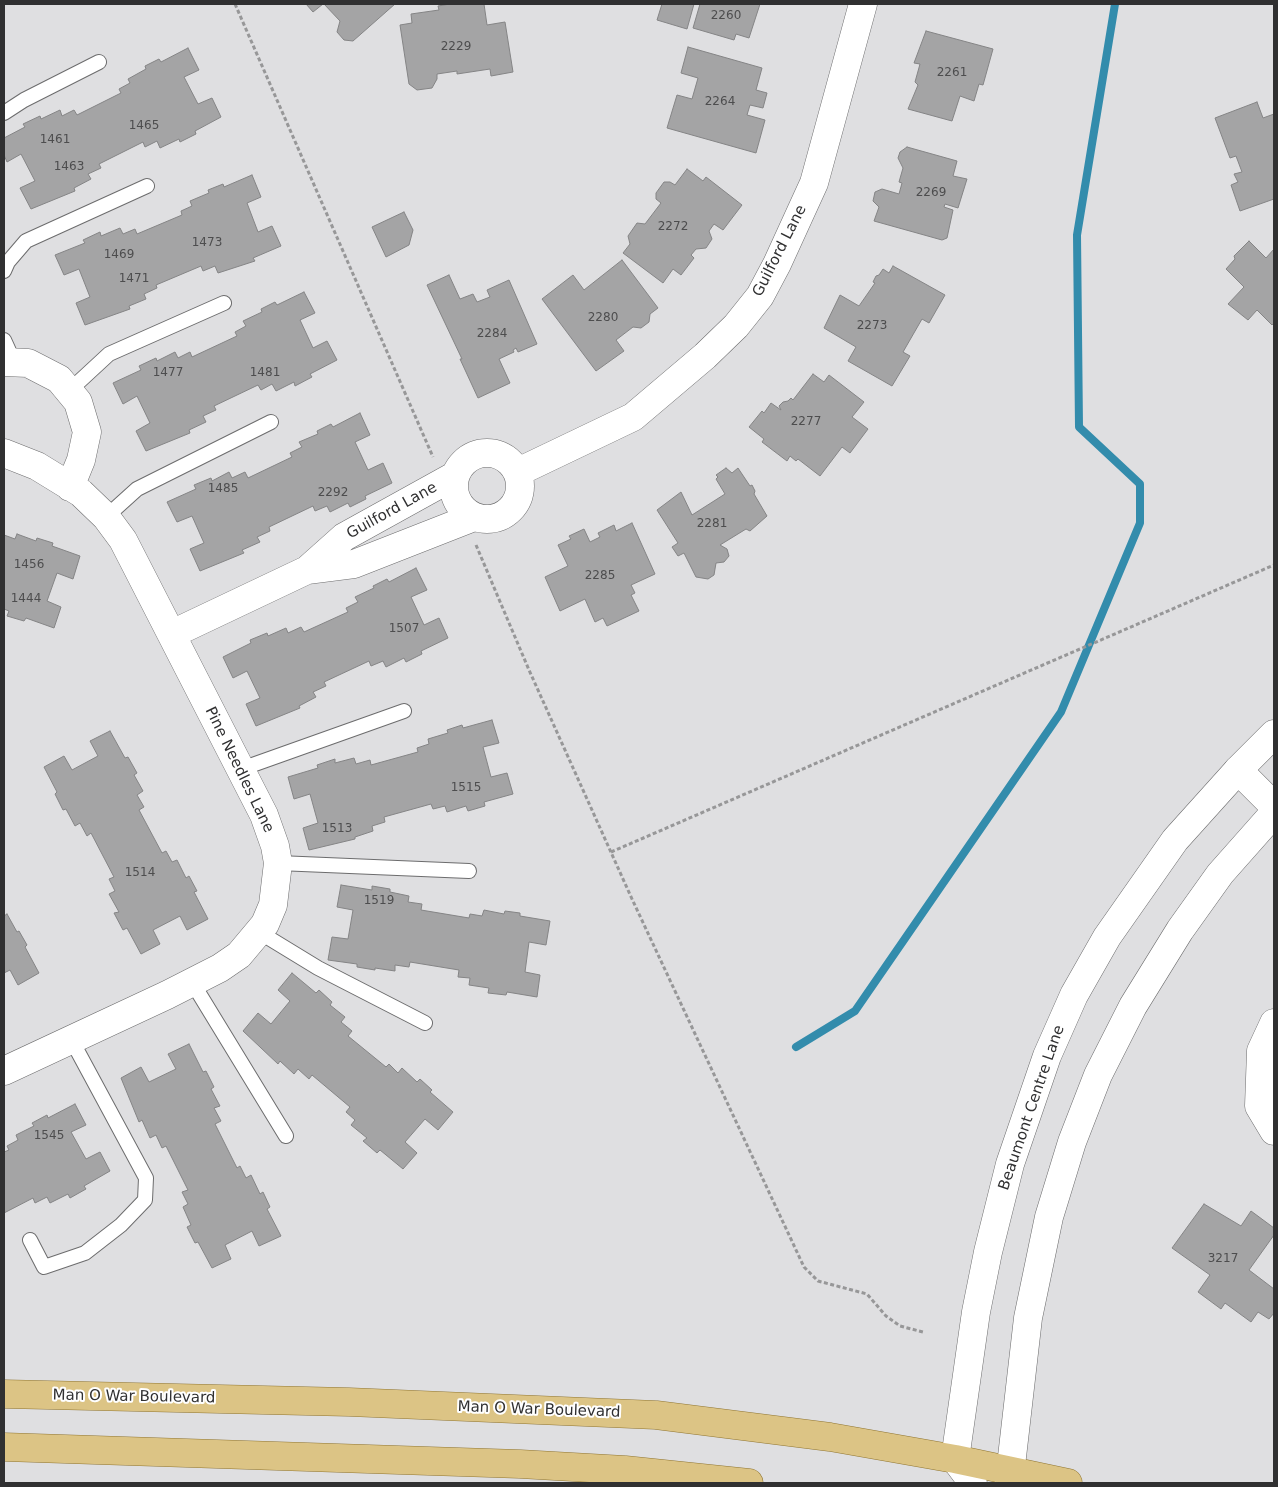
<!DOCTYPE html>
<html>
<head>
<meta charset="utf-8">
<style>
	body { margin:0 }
	#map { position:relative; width:1278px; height:1487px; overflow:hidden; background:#dfdfe1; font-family:"DejaVu Sans",sans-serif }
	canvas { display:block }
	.frame { position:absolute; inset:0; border:5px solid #303031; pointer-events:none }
</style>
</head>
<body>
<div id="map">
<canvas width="1278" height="1487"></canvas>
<div class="frame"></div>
</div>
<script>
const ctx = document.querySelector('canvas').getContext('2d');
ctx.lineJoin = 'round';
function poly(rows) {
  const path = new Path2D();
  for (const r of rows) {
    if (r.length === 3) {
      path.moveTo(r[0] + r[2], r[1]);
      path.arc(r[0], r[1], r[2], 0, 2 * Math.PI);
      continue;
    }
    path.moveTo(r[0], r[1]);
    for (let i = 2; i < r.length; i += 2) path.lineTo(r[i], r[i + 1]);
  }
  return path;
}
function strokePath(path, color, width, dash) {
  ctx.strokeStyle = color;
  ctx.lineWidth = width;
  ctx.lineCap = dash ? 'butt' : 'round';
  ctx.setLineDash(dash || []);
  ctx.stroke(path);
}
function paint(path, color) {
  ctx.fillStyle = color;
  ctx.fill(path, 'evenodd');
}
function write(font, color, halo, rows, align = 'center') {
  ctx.font = font + ' "DejaVu Sans",sans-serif';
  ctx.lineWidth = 4;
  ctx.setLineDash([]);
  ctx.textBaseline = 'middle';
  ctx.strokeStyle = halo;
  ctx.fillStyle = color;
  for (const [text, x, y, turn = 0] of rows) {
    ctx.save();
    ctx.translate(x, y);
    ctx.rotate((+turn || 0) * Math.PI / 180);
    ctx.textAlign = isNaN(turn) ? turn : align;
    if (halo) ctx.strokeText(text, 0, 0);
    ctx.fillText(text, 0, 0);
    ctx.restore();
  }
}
strokePath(poly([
	[796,1047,855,1011,1061,712,1140,523,1140,484,1079,427,1077,235,1115,4]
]), '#338cac', 8);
const building = poly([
	[306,4,323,4,313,12,306,4],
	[324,4,395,4,353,41,344,40,337,32,340,21,324,4],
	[450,4,484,4,487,25,505,22,513,72,491,76,490,69,457,74,457,71,437,74,437,79,432,88,417,90,409,84,400,25,412,23,411,14,439,10,438,6,450,4],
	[662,4,694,4,687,29,657,20,662,4],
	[700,4,760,4,749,38,736,34,734,40,693,28,700,4],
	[926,31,993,49,983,85,979,84,974,101,960,96,952,121,908,109,918,85,915,82,920,64,914,63,926,31],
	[688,47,762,68,756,90,767,93,763,108,750,105,747,115,765,120,756,153,667,128,677,95,692,99,698,78,681,73,688,47],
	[188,48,199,70,184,77,198,104,212,98,221,117,195,131,196,134,180,142,179,139,160,148,157,141,145,147,143,142,99,164,101,168,88,174,91,179,74,188,75,191,31,209,20,188,35,181,21,154,7,162,4,155,4,138,25,127,23,124,40,116,41,119,60,110,62,116,74,110,77,115,121,93,119,89,130,83,128,79,146,69,145,66,159,59,161,62,188,48],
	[1257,102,1263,118,1274,114,1274,199,1240,211,1231,185,1238,182,1234,174,1242,172,1236,156,1230,158,1215,118,1257,102],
	[907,147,957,161,953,176,967,179,958,208,945,204,944,207,953,210,947,238,942,240,874,221,879,207,873,201,875,192,882,189,899,194,902,183,899,182,903,168,898,158,900,152,907,147],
	[687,169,703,181,706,177,742,205,723,230,714,224,709,231,712,239,706,248,696,249,691,255,694,258,681,275,673,269,663,283,623,253,630,244,628,236,637,223,645,224,661,203,656,199,656,193,664,182,670,182,675,185,687,169],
	[252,175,261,197,247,203,258,232,272,226,281,246,253,258,255,261,218,273,215,266,203,271,201,266,156,285,157,288,144,294,146,299,129,306,130,309,85,325,76,303,90,297,79,269,64,275,55,255,85,243,83,240,100,232,101,236,120,228,123,234,135,229,137,234,182,215,181,211,192,206,190,201,209,193,208,190,223,184,224,187,252,175],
	[404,212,413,230,409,245,386,257,372,227,404,212],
	[1249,241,1266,258,1274,249,1274,323,1272,325,1257,310,1248,320,1228,304,1244,287,1226,269,1235,259,1234,256,1249,241],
	[622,260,658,308,650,314,649,322,641,328,633,327,616,340,624,351,596,371,542,299,573,275,584,290,622,260],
	[893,266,945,295,929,323,922,319,903,352,910,356,892,386,848,361,856,347,824,328,840,295,859,306,875,283,873,282,876,276,879,275,883,269,889,273,893,266],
	[449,275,460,299,473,294,477,302,490,297,487,290,509,280,537,344,518,352,516,348,513,350,514,352,499,359,510,383,478,398,460,359,462,359,427,285,449,275],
	[304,292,315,313,300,320,313,348,327,341,337,360,310,374,312,377,295,386,294,382,276,391,272,384,261,390,258,385,214,406,216,410,203,416,206,422,189,430,190,433,146,451,136,431,150,423,137,396,123,404,113,383,141,370,139,366,156,358,157,361,175,352,178,358,190,352,192,357,237,336,235,332,246,326,243,321,262,312,261,309,275,302,277,305,304,292],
	[813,374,824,382,829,375,864,402,852,417,868,429,850,453,842,447,820,476,798,459,796,461,790,456,787,461,762,442,764,439,749,427,762,411,764,413,771,403,781,410,779,406,783,402,788,401,791,398,793,400,813,374],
	[360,413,370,435,355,442,368,470,383,463,392,483,365,496,366,499,350,507,348,503,330,512,327,506,315,511,313,506,269,527,270,531,257,537,260,542,242,550,244,553,200,571,190,549,204,543,192,516,177,522,167,502,196,489,194,485,211,478,212,481,229,472,232,478,245,472,248,478,292,457,290,453,302,447,299,442,318,434,317,431,331,424,333,427,360,413],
	[726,468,732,473,738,468,750,486,752,485,755,491,754,494,767,516,750,531,746,529,720,545,727,549,729,556,724,562,716,563,714,575,708,579,696,577,684,553,678,556,672,547,678,543,657,510,681,492,692,515,725,494,716,479,718,477,716,475,726,468],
	[632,523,655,574,631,585,635,593,631,595,639,611,607,626,603,618,595,622,585,599,560,611,545,577,568,566,558,545,571,539,569,536,584,529,590,542,600,537,598,533,614,525,616,531,632,523],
	[17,534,36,541,37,538,53,543,52,546,80,556,73,579,57,573,47,601,61,607,54,628,26,618,24,621,7,616,9,611,4,609,4,535,15,539,17,534],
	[416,568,427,590,411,597,424,625,439,618,448,638,421,651,422,654,406,662,404,658,386,667,383,661,371,666,369,661,324,682,326,686,313,692,316,697,299,706,300,708,256,726,246,704,260,698,247,671,233,678,223,657,251,643,250,640,267,633,268,636,286,628,288,633,301,627,304,632,348,612,346,608,358,602,355,597,374,588,373,586,387,579,389,582,416,568],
	[492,720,499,743,483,747,491,777,507,773,513,794,484,802,485,806,468,811,466,806,447,812,445,806,433,809,431,804,384,817,385,822,372,826,373,831,355,837,355,839,309,850,303,828,318,823,310,794,294,799,288,777,318,768,317,765,335,759,335,763,354,758,356,764,370,760,371,765,418,752,417,748,429,744,428,739,448,733,447,730,462,725,463,728,492,720],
	[110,731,125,758,128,757,137,773,134,775,143,791,137,795,144,807,139,810,162,853,166,851,172,862,177,860,186,878,189,876,197,891,194,892,208,919,187,930,180,916,153,930,160,944,141,954,127,928,123,930,114,913,119,912,109,894,115,891,109,879,114,877,91,833,87,836,80,823,75,826,66,809,63,810,55,794,57,792,44,767,64,756,72,770,98,756,90,741,110,731],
	[341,885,372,890,372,886,390,889,390,892,409,896,408,902,422,904,421,910,469,918,470,914,482,916,484,910,504,914,505,911,520,913,520,916,550,921,546,945,529,942,525,972,540,975,537,997,507,992,506,995,488,993,489,988,469,985,470,978,458,977,459,970,410,962,409,967,395,965,395,971,375,968,375,970,357,967,357,964,328,960,332,937,348,939,353,910,337,907,341,885],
	[7,914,17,932,19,931,27,945,25,947,39,973,18,985,10,970,4,973,4,916,7,914],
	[292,973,316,993,319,990,332,1002,330,1005,345,1017,341,1022,352,1031,348,1036,386,1067,389,1064,398,1073,402,1068,417,1082,420,1079,432,1090,430,1092,453,1112,438,1130,425,1119,405,1142,417,1153,403,1169,380,1150,377,1153,363,1141,367,1138,351,1125,355,1120,346,1112,350,1107,312,1075,309,1079,298,1069,294,1074,280,1061,278,1064,243,1031,258,1013,271,1024,290,1001,278,990,292,973],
	[189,1044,203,1072,206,1071,214,1087,211,1089,220,1106,214,1108,221,1121,215,1124,237,1168,240,1166,246,1178,251,1175,260,1194,263,1192,270,1207,267,1209,281,1236,259,1246,252,1231,225,1245,231,1259,212,1268,198,1242,195,1243,187,1227,191,1225,183,1207,188,1204,182,1192,188,1190,166,1146,162,1148,156,1135,150,1138,142,1120,139,1122,121,1078,141,1067,149,1082,176,1069,168,1054,189,1044],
	[75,1104,86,1125,71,1132,86,1159,100,1152,110,1171,84,1186,86,1189,70,1198,68,1194,50,1203,47,1197,35,1203,33,1198,4,1213,4,1152,9,1150,7,1146,18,1140,16,1135,34,1126,32,1123,47,1115,48,1118,75,1104],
	[1204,1204,1241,1226,1251,1211,1274,1228,1274,1235,1249,1270,1274,1289,1274,1313,1269,1319,1258,1312,1251,1322,1225,1303,1221,1309,1198,1292,1210,1275,1172,1248,1204,1204]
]);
paint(building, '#a4a4a5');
strokePath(building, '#848485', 1);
const lane = poly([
	[4,113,24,100,99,62],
	[4,271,8,262,26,241,147,186],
	[4,340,14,362],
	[69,391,109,354,224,303],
	[106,517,137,489,271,422],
	[241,769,404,711],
	[278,863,469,871],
	[259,932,318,968,425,1023],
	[192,982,286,1136],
	[30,1240,44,1267,85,1253,121,1225,145,1200,146,1178,71,1039]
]);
const street = poly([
	[4,362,28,363,59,379,78,402,87,432,81,460,70,487],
	[487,486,33],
	[4,453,37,466,81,493,106,517,123,540,264,815,275,846,278,863,273,905,265,924,239,955,220,968,167,995,4,1071],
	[518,472,633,417,705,356,736,326,760,296,777,264,814,183,863,4],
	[307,570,354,564,474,517],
	[172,634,307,570,344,537,456,475],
	[1238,770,1274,806],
	[1274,1023,1261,1051,1259,1106,1274,1131]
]);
const secondary = poly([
	[973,1483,955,1459,976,1312,988,1252,1010,1164,1047,1056,1074,995,1107,937,1175,840,1238,770,1274,734],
	[1009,1483,1028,1318,1049,1217,1072,1142,1098,1075,1133,1006,1180,930,1220,874,1274,813]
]);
const primary = poly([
	[4,1394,349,1402,656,1415,830,1437,955,1459,1068,1483],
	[4,1447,520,1464,625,1470,749,1483]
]);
strokePath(lane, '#6c6c6d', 16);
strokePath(street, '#6c6c6d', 29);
strokePath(secondary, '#6c6c6d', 29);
strokePath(primary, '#907633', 29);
strokePath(poly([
	[235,4,433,457],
	[476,545,529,670,632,899,804,1267,818,1281,867,1294,886,1316,900,1326,923,1332],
	[611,852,1274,565]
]), '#979798', 3, [4, 2.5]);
strokePath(lane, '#fff', 14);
strokePath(street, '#fff', 28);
strokePath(secondary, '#fff', 28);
strokePath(primary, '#dcc485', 28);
write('12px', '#4d4d4e', null, [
	["2260",726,16],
	["2229",456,47],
	["2261",952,73],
	["2264",720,102],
	["1465",144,126],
	["1461",55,140],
	["1463",69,167],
	["2269",931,193],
	["2272",673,227],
	["1473",207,243],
	["1469",119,255],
	["1471",134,279],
	["2280",603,318],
	["2273",872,326],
	["2284",492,334],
	["1477",168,373],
	["1481",265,373],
	["2277",806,422],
	["1485",223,489],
	["2292",333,493],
	["2281",712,524],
	["1456",29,565],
	["2285",600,576],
	["1444",26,599],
	["1507",404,629],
	["1515",466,788],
	["1513",337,829],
	["1514",140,873],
	["1519",379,901],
	["1545",49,1136],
	["3217",1223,1259]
]);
write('15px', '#303031', '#fff', [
	["Guilford Lane",780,251,-63],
	["Guilford Lane",392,511,-29],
	["Pine Needles Lane",239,770,64],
	["Beaumont Centre Lane",1032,1108,-71],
	["Man O War Boulevard",134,1397,1],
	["Man O War Boulevard",539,1410,2]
]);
</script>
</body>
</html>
